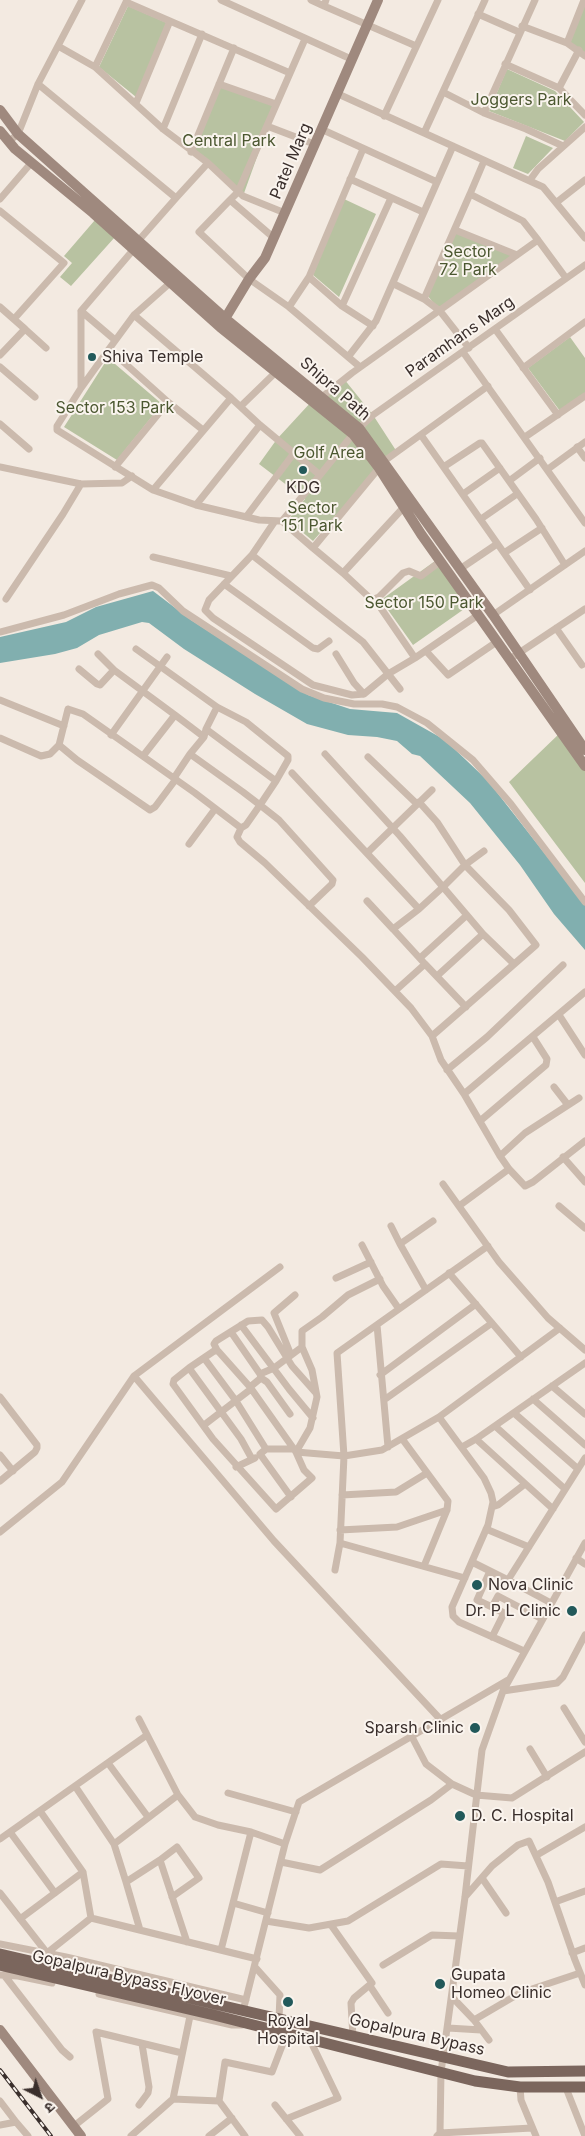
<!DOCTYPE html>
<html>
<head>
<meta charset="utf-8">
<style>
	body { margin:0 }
	#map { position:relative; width:585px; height:2136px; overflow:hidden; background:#f3eae1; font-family:Inter,"Noto Sans Devanagari",sans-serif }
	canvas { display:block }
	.north { position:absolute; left:15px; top:2071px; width:50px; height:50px; -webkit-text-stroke:4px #faf4ee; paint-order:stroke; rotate:139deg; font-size:14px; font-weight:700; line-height:20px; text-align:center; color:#3a2f2c }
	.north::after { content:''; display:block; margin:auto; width:18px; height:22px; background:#3a2f2c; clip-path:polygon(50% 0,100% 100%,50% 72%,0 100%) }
</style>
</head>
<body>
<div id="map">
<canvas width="585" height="2136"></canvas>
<div class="north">उ</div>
</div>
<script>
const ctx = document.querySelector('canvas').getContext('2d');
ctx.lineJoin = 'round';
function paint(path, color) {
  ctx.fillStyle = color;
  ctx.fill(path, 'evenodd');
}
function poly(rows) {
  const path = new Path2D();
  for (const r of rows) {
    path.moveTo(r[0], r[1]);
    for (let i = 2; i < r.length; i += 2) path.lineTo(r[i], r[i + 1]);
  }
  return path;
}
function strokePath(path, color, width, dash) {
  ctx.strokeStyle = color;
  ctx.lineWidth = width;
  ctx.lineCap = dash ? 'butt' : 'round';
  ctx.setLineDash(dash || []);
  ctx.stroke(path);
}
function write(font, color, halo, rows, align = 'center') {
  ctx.font = font + ' Inter,sans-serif';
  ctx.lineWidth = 4;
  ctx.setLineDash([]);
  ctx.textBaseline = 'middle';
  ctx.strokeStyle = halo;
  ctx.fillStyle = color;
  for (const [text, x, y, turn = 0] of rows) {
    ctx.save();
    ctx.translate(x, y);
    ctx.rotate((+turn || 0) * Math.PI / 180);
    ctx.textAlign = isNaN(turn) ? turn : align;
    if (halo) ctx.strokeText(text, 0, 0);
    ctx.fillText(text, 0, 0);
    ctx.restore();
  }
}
paint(poly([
	[585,0,585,56,567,43],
	[128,6,167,23,136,97,99,67],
	[507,69,555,91,584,122,565,141,489,111],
	[219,84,276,104,243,196,191,152],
	[526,136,553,148,528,174,513,168],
	[344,199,376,214,339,297,313,275],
	[95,220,115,237,71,286,60,277,72,263,64,256],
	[455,230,517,255,440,311,427,295],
	[570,337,585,358,585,393,560,411,528,368],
	[108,358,162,404,117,460,64,427],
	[344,379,373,415,397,452,339,516,336,515,313,541,288,520,305,499,259,464,277,439,312,401],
	[435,561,467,607,413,645,381,600],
	[561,732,585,766,585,883,509,782]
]), '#b8c2a1');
paint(poly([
	[153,591,191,620,308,695,350,709,397,713,445,740,488,781,585,905,585,950,554,914,520,865,470,803,420,756,412,754,397,741,377,737,348,735,307,724,255,694,184,649,149,623,142,622,99,635,77,648,55,654,0,663,0,637,66,622,96,607]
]), '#81afaf');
strokePath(poly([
	[127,0,95,67,163,129,208,163,243,196,285,213],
	[221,0,351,59],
	[311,0,324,6],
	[326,0,324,6,416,46],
	[126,2,290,73],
	[478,14,519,32],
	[522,26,567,43,585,56],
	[567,43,584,0],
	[58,46,95,67],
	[505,64,559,88,585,115],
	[38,84,176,198,208,163],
	[219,84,276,104],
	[559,88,579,50],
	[443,92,484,113,526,129,563,146],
	[336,93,543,187,585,238],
	[136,103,170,21],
	[484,113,535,0],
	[384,116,438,0],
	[267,126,314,144],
	[163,129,202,34],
	[321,129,437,182],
	[424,133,485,0],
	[8,142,18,134,38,84,82,0],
	[363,149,309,277,342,306,373,326],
	[191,152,234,48],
	[484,161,470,194,523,221,538,240],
	[350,179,423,212],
	[530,180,538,169,585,127],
	[0,199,32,162],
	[230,200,199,232,249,279,289,307,360,367],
	[557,202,585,180],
	[0,211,64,263,14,319],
	[455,230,517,255],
	[274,238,230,200,238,192,305,39],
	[139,240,176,198],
	[170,283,134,315,109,349,168,402,203,430],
	[394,284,424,299],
	[342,306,391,198],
	[0,307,25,329],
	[289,307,309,277],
	[81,311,115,340],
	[134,315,231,398],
	[495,329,558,415],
	[469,348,440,311,424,299,470,194],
	[109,349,81,388,57,426,57,430,153,490],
	[463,352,585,523],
	[0,355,25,329,46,348],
	[348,357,376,321,453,146],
	[0,367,35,397],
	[523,368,585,322],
	[81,387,81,311,134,249],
	[322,397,352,373,538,240,566,278],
	[241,406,276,372],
	[0,424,29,449],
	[421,435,530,590],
	[525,437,585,396],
	[577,447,585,458],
	[383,462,488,386],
	[445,466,480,443,482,443,536,519,565,565],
	[0,467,81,484,122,483,132,476],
	[115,467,168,402],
	[548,469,585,442],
	[320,475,260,425,231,398,153,490,196,505,259,520,282,521,320,475,353,434,373,415,585,265],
	[509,481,540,458],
	[463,494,500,468],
	[196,505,260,425],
	[404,507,343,573,372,600,379,597,403,573,409,571,421,576,441,561],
	[246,517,294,453],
	[481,519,517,494],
	[275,521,252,555,209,600,205,610,213,618,313,685,352,695,364,694,388,674,415,658,378,604,372,600],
	[282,521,313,548,379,468],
	[313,548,343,573],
	[504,553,542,528],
	[252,555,363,642,400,689],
	[153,557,231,576],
	[460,569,497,544],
	[224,584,313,648,318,649,329,641],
	[6,599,63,514,81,484],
	[493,615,585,551],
	[556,628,582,665],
	[0,632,64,615,119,594,152,585,159,588,183,611,302,689,324,698,354,704,382,704,397,707,427,723,473,760,511,804,585,902],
	[136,649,217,707],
	[426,651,448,675,498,641],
	[98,654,114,670],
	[336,654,354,683,364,694],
	[415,658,478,615],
	[510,659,585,609],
	[79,669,97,684,100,685,114,670,175,715,143,756],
	[0,700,64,726],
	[175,715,204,737],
	[206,729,217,707,246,722,288,756,288,760,276,781],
	[111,735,167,657],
	[0,738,41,756,50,754,59,745,68,709,83,714,195,793,241,828,237,837,240,842,265,863,362,957,411,1008,432,1036],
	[59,745,77,760,150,810,155,807,176,779],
	[190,754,204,737,206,729,276,781,260,805,279,820,333,880,332,884,309,906],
	[325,754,400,836,443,887,419,909],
	[368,757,417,804],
	[292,773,419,909,393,929,425,964,395,991],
	[174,778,190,754,243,792,260,805,246,825,241,828],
	[419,802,437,822,465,865,443,887,483,934],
	[189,844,215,809],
	[367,853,432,790],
	[367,901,393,929],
	[420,958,467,915],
	[425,964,466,1007],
	[437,976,483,934,514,964],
	[585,992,464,1094,500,1156,509,1169,525,1186,533,1182,585,1141],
	[559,1015,585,1055],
	[447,1070,487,1037,563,965],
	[554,1087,568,1105],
	[464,1094,441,1060,432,1036,536,945,509,910,465,865,484,851],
	[480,1121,546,1065,547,1059,533,1037],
	[500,1156,525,1133,579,1098],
	[563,1157,585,1182],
	[443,1184,499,1262,548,1318,585,1350],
	[459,1206,509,1169],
	[559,1206,585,1228],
	[391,1226,400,1244],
	[362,1245,383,1286,399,1309],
	[280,1267,134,1376,274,1541,441,1720],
	[449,1273,521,1357],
	[336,1278,371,1262],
	[380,1279,348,1295,322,1317,302,1331,302,1347,312,1370,317,1397,310,1428,296,1452,344,1456,382,1450,439,1417,560,1328],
	[426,1290,400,1244,433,1221],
	[241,1325,289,1389,313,1418],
	[377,1325,388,1447],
	[231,1332,260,1374],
	[217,1350,214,1344,216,1341,248,1321,262,1320,268,1327,292,1366,315,1392],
	[214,1351,218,1351,250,1387,296,1452,304,1470,312,1478,276,1509,213,1439,173,1384,174,1380,189,1368,214,1351],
	[291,1355,274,1313,295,1295],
	[204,1358,236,1401,266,1449],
	[189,1368,241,1439,252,1459],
	[380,1375,476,1304],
	[261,1378,267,1382,290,1414],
	[552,1386,585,1414],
	[250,1387,261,1378,260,1374,274,1368,302,1347],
	[0,1397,37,1445,37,1448,35,1452,0,1481],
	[533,1399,585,1445],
	[384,1400,492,1323],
	[514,1413,578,1469],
	[439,1417,484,1478,491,1493,493,1502,488,1525,452,1607,453,1616,459,1622,524,1651],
	[204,1425,251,1389],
	[495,1426,565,1489],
	[476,1439,553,1509],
	[403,1440,448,1501,447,1510,424,1566],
	[462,1447,476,1439,585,1363],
	[0,1455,13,1471],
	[236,1467,255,1458],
	[342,1495,396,1492,427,1473],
	[291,1497,260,1454,266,1449,295,1449],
	[492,1507,498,1505,525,1484],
	[486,1529,529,1547],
	[340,1530,397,1527,447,1510],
	[0,1532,62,1482,134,1376],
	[340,1543,465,1578],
	[576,1558,585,1564],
	[472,1562,508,1580],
	[335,1570,340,1543,344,1456,337,1353,488,1246],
	[490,1571,477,1600,492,1607],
	[551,1603,508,1580,585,1458],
	[492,1637,504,1613,492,1607,498,1596,542,1619],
	[503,1691,557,1683,563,1677,585,1635],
	[564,1708,585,1742],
	[139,1719,178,1795,195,1817,218,1825,251,1832,285,1844],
	[412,1737,426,1764,452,1784,476,1795,512,1798,585,1752],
	[530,1749,547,1777],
	[108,1763,148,1817],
	[75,1786,114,1844,126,1882],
	[228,1793,296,1812],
	[40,1811,83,1872,91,1918],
	[10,1832,55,1893],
	[0,1839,147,1735],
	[114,1844,178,1795],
	[537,1855,585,1827],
	[160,1860,177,1847,199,1878,172,1897],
	[281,1862,320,1870,431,1800,452,1784],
	[482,1878,506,1913],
	[0,1893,47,1953,91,1918,257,1959],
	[465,1897,492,1866,518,1845,529,1841,548,1882,575,1960,585,1985],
	[555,1902,585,1891],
	[233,1903,268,1913],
	[20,1919,83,1872],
	[266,1921,309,1928,348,1921,441,1864,468,1866],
	[331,1925,372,1983,354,1998,351,2003,353,2037],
	[140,1930,126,1882,160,1860,187,1942],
	[0,1944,66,1957,246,2000],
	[221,1950,251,1832],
	[572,1953,585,1948],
	[383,1965,432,1935,459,1936],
	[255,1967,280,1995,279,2019],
	[0,1975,18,1976,52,1983],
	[4,1975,62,2050,70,2057],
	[370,1986,388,2013],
	[99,1994,232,2025,242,2025],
	[452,1997,474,2020,520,1993,580,1973],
	[243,2011,285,1844,299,1802,508,1680],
	[474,2020,489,2040],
	[448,2028,481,2030],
	[520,2087,521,2100,536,2136],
	[566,2088,585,2136],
	[173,2099,219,2101],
	[0,2101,16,2122],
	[219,2101,225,2062,272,2072,287,2033],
	[219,2101,245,2136],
	[139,2105,148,2093,149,2087,142,2044],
	[275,2105,300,2136],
	[286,2119,338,2098,310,2040],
	[0,2125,16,2122,28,2136],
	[74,2126,108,2099,96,2032,182,2053],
	[131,2136,173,2099,190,2016],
	[209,2136,232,2118],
	[437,2136,440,2133,441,2072,465,1897,482,1750,503,1691,585,1543],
	[441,2136,440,2133,532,2128]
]), '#cbbaad', 7);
strokePath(poly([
	[0,110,18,134,226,319,359,428,493,615,585,750],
	[0,131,15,149,93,213,220,327,353,434,379,468,421,534,585,766],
	[223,322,249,279,265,258,378,0],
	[0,2030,81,2136]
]), '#9f897e', 10);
strokePath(poly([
	[0,1954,508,2072,585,2071],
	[0,1965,214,2015,475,2081,520,2087,585,2087]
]), '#7b665d', 11);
const rail = poly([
	[0,2070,51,2136]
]);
strokePath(rail, '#3a2f2c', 4);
strokePath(rail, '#faf4ee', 2, [5.5]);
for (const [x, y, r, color] of [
	[92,357,5,"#22595a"],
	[303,470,5,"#22595a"],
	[477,1585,6,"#22595a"],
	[572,1611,6,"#22595a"],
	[475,1728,6,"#22595a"],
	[460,1816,6,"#22595a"],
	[440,1984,6,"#22595a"],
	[288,2002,6,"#22595a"]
]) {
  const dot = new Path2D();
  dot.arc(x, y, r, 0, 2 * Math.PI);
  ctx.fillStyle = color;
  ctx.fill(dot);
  strokePath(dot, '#faf4ee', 2);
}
write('16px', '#4b5730', '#faf4ee', [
	["Joggers Park",521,100],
	["Central Park",229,141],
	["Sector",468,252],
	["72 Park",468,270],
	["Sector 153 Park",115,408],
	["Golf Area",329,453],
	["Sector",312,508],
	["151 Park",312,526],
	["Sector 150 Park",424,603]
]);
write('16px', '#3a2f2c', '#faf4ee', [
	["Patel Marg",291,161,-67],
	["Paramhans Marg",460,337,-35],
	["Shipra Path",335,389,41],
	["Gopalpura Bypass Flyover",129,1978,13],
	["Gopalpura Bypass",417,2035,13]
]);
write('16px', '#3a2f2c', '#faf4ee', [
	["Shiva Temple",102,357],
	["KDG",303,488,"center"],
	["Nova Clinic",488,1585],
	["Dr. P L Clinic",561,1611,"right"],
	["Sparsh Clinic",464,1728,"right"],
	["D. C. Hospital",471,1816],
	["Gupata",451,1975],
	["Homeo Clinic",451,1993],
	["Royal",288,2021,"center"],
	["Hospital",288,2039,"center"]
], 'left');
</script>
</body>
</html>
